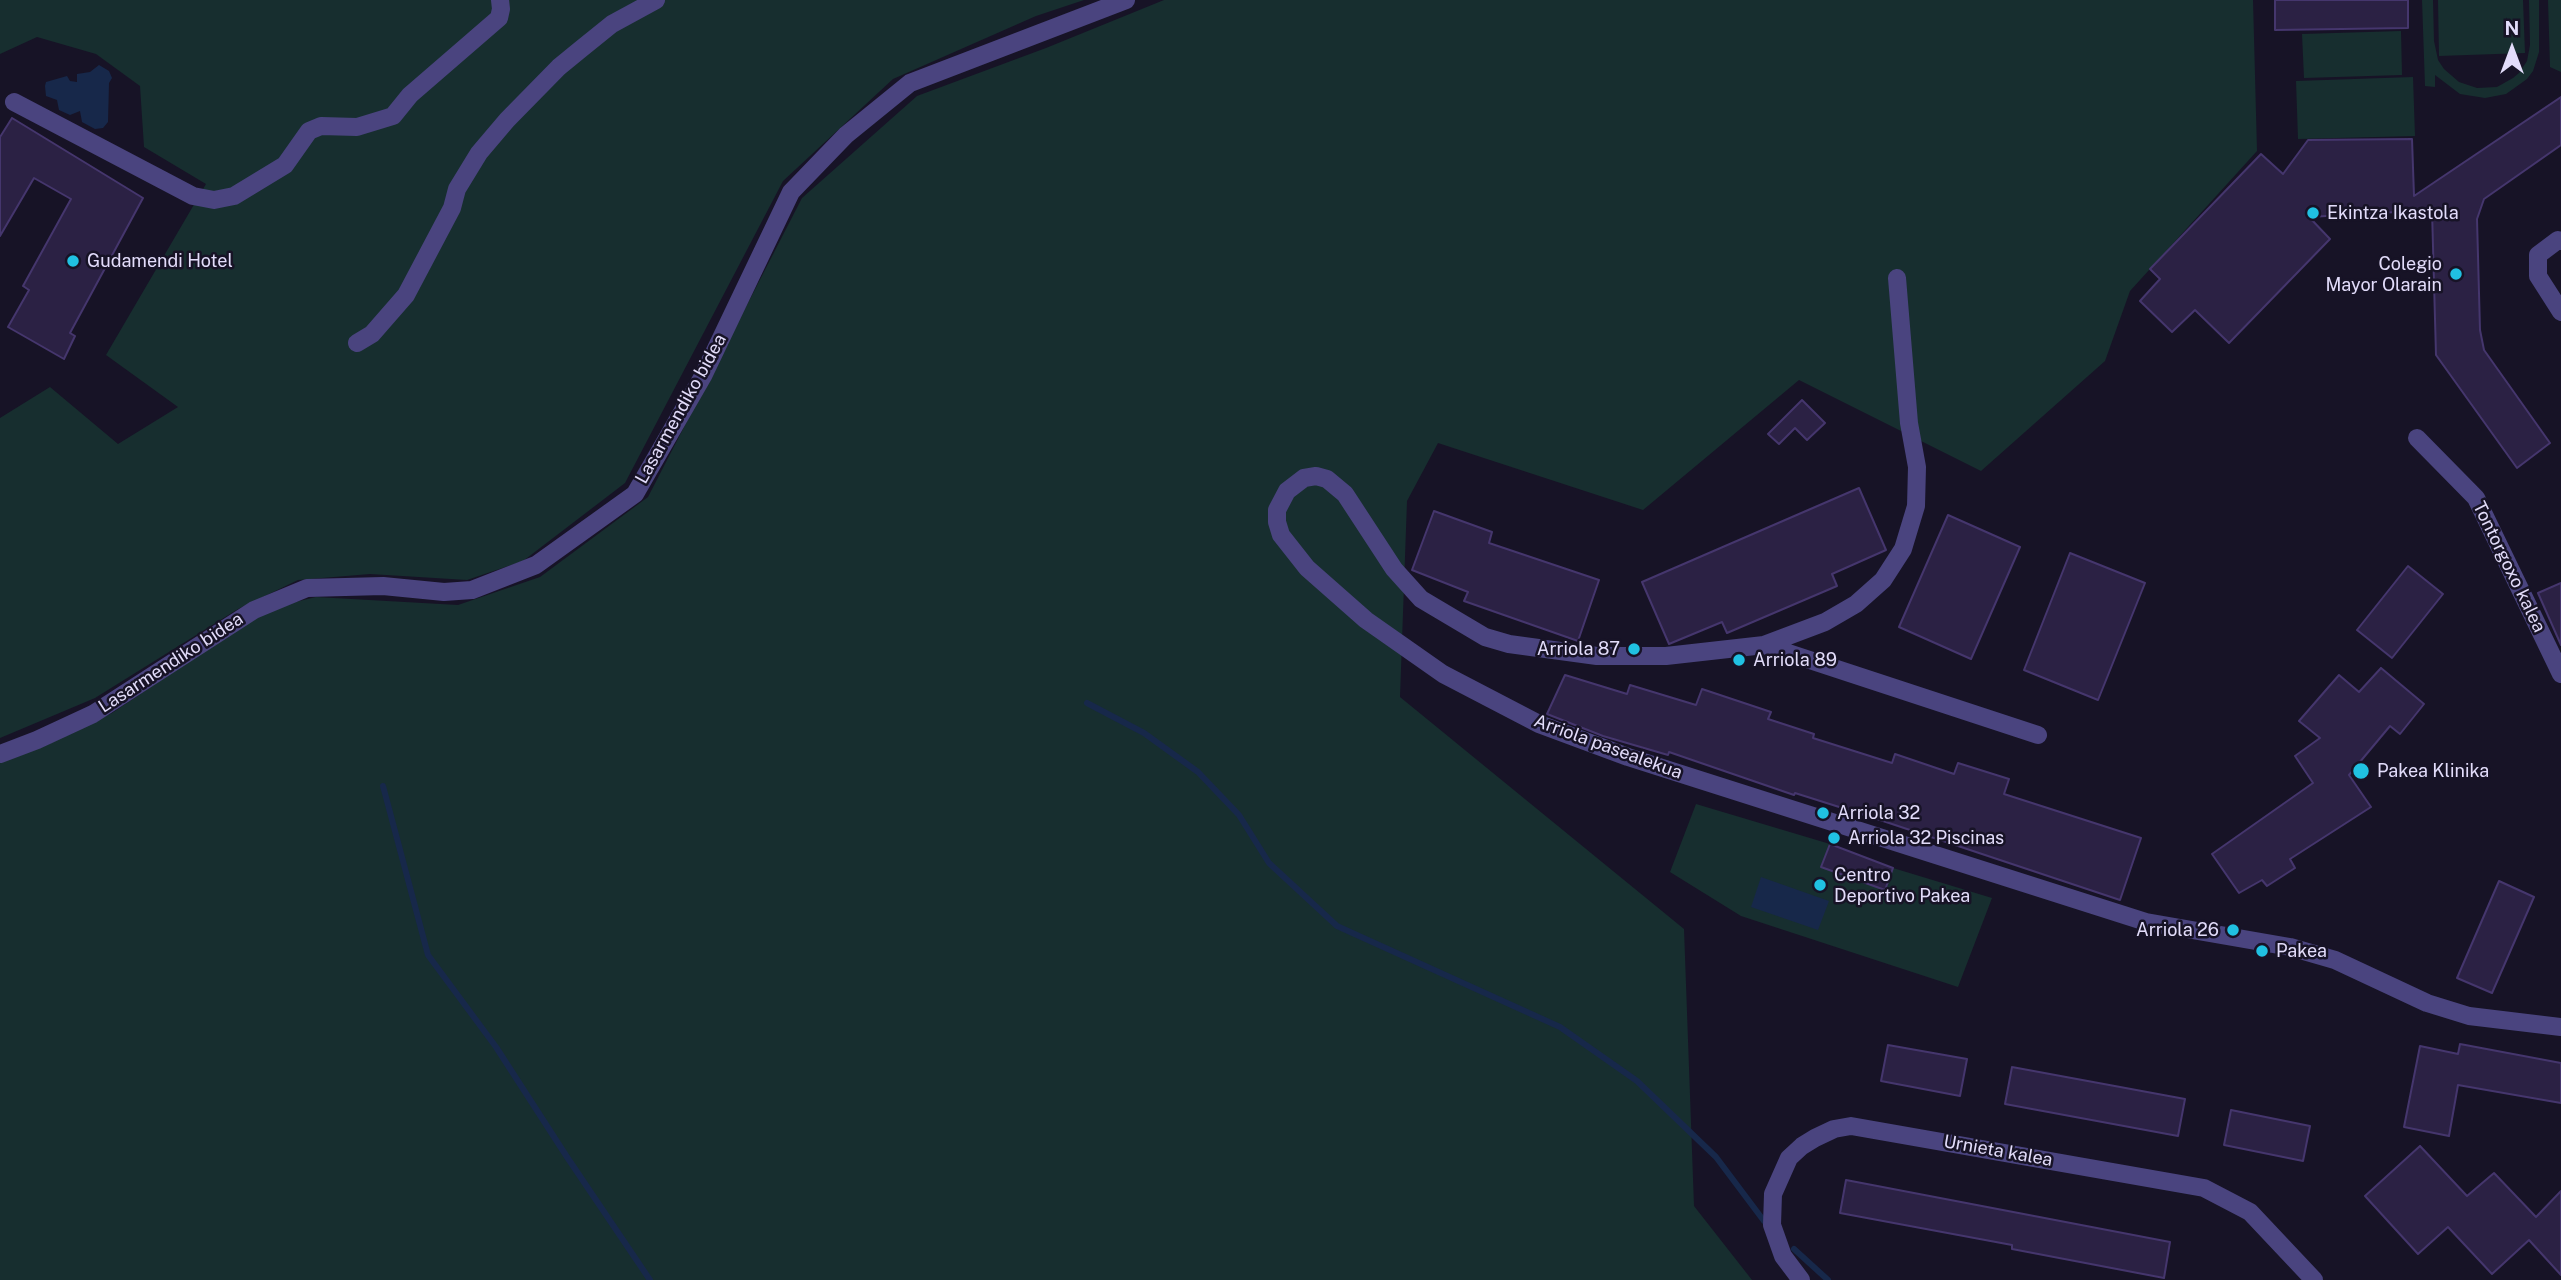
<!DOCTYPE html>
<html>
<head>
<meta charset="utf-8">
<style>
	body { margin:0 }
	#map { position:relative; width:2561px; height:1280px; overflow:hidden; background:#171326; font-family:"Public Sans",sans-serif }
	canvas { display:block }
	.north { position:absolute; left:2477px; top:14px; width:70px; height:70px; -webkit-text-stroke:5px #171326; paint-order:stroke; rotate:0deg; font-size:19px; font-weight:700; line-height:28px; text-align:center; color:#e2dcfa }
	.north::after { content:''; display:block; margin:auto; width:24px; height:32px; background:#e2dcfa; clip-path:polygon(50% 0,100% 100%,50% 72%,0 100%) }
</style>
</head>
<body>
<div id="map">
<canvas width="2561" height="1280"></canvas>
<div class="north">N</div>
</div>
<script>
const ctx = document.querySelector('canvas').getContext('2d');
ctx.lineJoin = 'round';
function paint(path, color) {
  ctx.fillStyle = color;
  ctx.fill(path, 'evenodd');
}
function poly(rows) {
  const path = new Path2D();
  for (const r of rows) {
    path.moveTo(r[0], r[1]);
    for (let i = 2; i < r.length; i += 2) path.lineTo(r[i], r[i + 1]);
  }
  return path;
}
function strokePath(path, color, width, dash) {
  ctx.strokeStyle = color;
  ctx.lineWidth = width;
  ctx.lineCap = dash ? 'butt' : 'round';
  ctx.setLineDash(dash || []);
  ctx.stroke(path);
}
function write(font, color, halo, rows, align = 'center') {
  ctx.font = font + ' "Public Sans",sans-serif';
  ctx.lineWidth = 5;
  ctx.setLineDash([]);
  ctx.textBaseline = 'middle';
  ctx.strokeStyle = halo;
  ctx.fillStyle = color;
  for (const [text, x, y, turn = 0] of rows) {
    ctx.save();
    ctx.translate(x, y);
    ctx.rotate((+turn || 0) * Math.PI / 180);
    ctx.textAlign = isNaN(turn) ? turn : align;
    if (halo) ctx.strokeText(text, 0, 0);
    ctx.fillText(text, 0, 0);
    ctx.restore();
  }
}
paint(poly([
	[0,0,1084,0,1036,16,893,79,783,181,625,483,523,561,467,580,370,574,298,580,238,609,95,698,0,738,0,418,50,387,118,444,178,407,106,355,206,184,144,147,140,86,96,54,37,37,0,54],
	[1164,0,2253,0,2257,151,2130,291,2105,361,1981,471,1799,380,1643,510,1438,443,1407,501,1400,697,1684,929,1694,1206,1752,1280,0,1280,0,762,57,740,112,713,252,619,287,604,316,597,458,605,540,577,648,497,802,198,917,96,1046,48],
	[2422,0,2433,0,2434,41,2438,60,2444,69,2459,82,2477,88,2497,87,2513,78,2519,73,2527,61,2530,45,2529,0,2539,0,2539,52,2533,71,2527,79,2506,94,2485,98,2460,94,2435,75,2435,87,2425,86],
	[2438,0,2523,0,2525,53,2439,56],
	[2548,0,2561,0,2561,72,2550,67],
	[2401,31,2402,75,2304,78,2302,34],
	[2413,77,2415,136,2298,139,2296,81],
	[1696,804,1830,844,1893,868,1992,898,1958,987,1741,916,1670,872]
]), '#172e2f');
paint(poly([
	[99,65,109,71,112,78,109,83,108,122,103,128,95,129,82,122,80,111,70,115,59,110,57,100,46,96,45,86,46,82,67,76,70,81,77,82,77,74,90,72],
	[1761,877,1829,901,1818,930,1751,907]
]), '#17284a');
strokePath(poly([
	[1087,703,1144,733,1198,772,1239,815,1269,863,1337,926,1560,1027,1637,1081,1716,1157,1764,1221],
	[383,786,428,955,496,1047,567,1157,650,1280],
	[1794,1249,1828,1280]
]), '#17284a', 6);
const building = poly([
	[2275,0,2408,0,2408,28,2275,30,2275,0],
	[2561,97,2561,145,2484,199,2477,219,2480,330,2484,350,2550,443,2517,468,2436,355,2432,210,2309,217,2330,239,2229,343,2195,310,2172,332,2140,301,2160,279,2150,269,2261,154,2283,174,2308,140,2412,139,2414,196,2561,97],
	[12,118,143,198,70,333,75,336,64,359,8,327,29,290,23,286,71,199,34,178,0,236,0,137,12,118],
	[1802,400,1825,423,1807,440,1795,428,1779,444,1768,434,1802,400],
	[1859,488,1886,550,1832,574,1837,586,1727,633,1722,622,1669,644,1642,582,1859,488],
	[1434,511,1492,532,1489,543,1599,580,1578,641,1464,601,1468,592,1412,570,1434,511],
	[1948,515,2020,547,1971,659,1899,627,1948,515],
	[2070,553,2145,583,2098,700,2024,670,2070,553],
	[2408,566,2443,594,2392,658,2357,630,2408,566],
	[2561,583,2561,645,2538,593,2561,583],
	[2381,668,2424,704,2400,734,2390,726,2349,775,2371,807,2290,859,2295,868,2267,886,2262,880,2239,893,2212,854,2313,783,2295,756,2320,738,2299,721,2339,675,2359,692,2381,668],
	[1565,675,1627,694,1630,685,1696,705,1702,689,1771,712,1768,719,1814,734,1813,738,1892,763,1895,754,1954,774,1958,763,2009,779,2004,794,2141,838,2120,900,1877,819,1795,793,1794,795,1669,752,1668,755,1603,736,1547,714,1565,675],
	[1830,844,1893,868,1885,890,1821,867,1830,844],
	[2499,881,2534,897,2492,993,2457,978,2499,881],
	[2460,1044,2561,1063,2561,1103,2458,1085,2449,1136,2404,1127,2420,1046,2458,1054,2460,1044],
	[1888,1045,1967,1059,1960,1096,1881,1081,1888,1045],
	[2012,1067,2185,1099,2178,1136,2005,1104,2012,1067],
	[2231,1110,2310,1126,2303,1161,2224,1145,2231,1110],
	[2420,1146,2467,1196,2494,1173,2536,1217,2561,1191,2561,1275,2529,1240,2492,1274,2448,1227,2418,1254,2365,1196,2420,1146],
	[1846,1180,2170,1242,2164,1278,2012,1249,2012,1245,1840,1213,1846,1180]
]);
paint(building, '#2b2144');
strokePath(building, '#45366d', 2);
strokePath(poly([
	[14,102,193,196,214,200,234,196,285,165,309,131,321,126,357,127,393,116,410,95,499,18,501,9,500,0],
	[2561,241,2558,240,2538,255,2538,276,2561,312],
	[1897,278,1909,423,1917,467,1916,506,1903,549,1883,580,1856,604,1825,622,1764,645,1666,656,1597,656,1509,644,1485,637,1421,599,1394,569,1345,494,1327,479,1316,476,1304,478,1287,491,1277,510,1277,522,1281,535,1307,568,1366,620,1443,674,1539,724,1628,757,2146,922,2290,947,2335,960,2427,1003,2469,1016,2561,1027],
	[357,343,372,334,406,295,452,208,457,189,479,153,507,120,559,67,581,49,612,24,656,0],
	[2417,438,2476,498,2561,674],
	[1764,645,2038,735],
	[0,754,37,740,93,714,254,610,307,588,383,586,444,592,472,590,536,565,635,494,703,376,791,192,846,135,910,83,1126,0],
	[1801,1280,1783,1256,1772,1225,1773,1194,1789,1158,1802,1146,1815,1138,1834,1129,1851,1126,2204,1188,2250,1212,2314,1280]
]), '#4a447f', 18);
for (const [x, y, r, color] of [
	[2313,213,7,"#20c1e2"],
	[73,261,7,"#20c1e2"],
	[2456,274,7,"#20c1e2"],
	[1634,649,7,"#20c1e2"],
	[1739,660,7,"#20c1e2"],
	[2361,771,9,"#20c1e2"],
	[1823,813,7,"#20c1e2"],
	[1834,838,7,"#20c1e2"],
	[1820,885,7,"#20c1e2"],
	[2233,930,7,"#20c1e2"],
	[2262,951,7,"#20c1e2"]
]) {
  const dot = new Path2D();
  dot.arc(x, y, r, 0, 2 * Math.PI);
  ctx.fillStyle = color;
  ctx.fill(dot);
  strokePath(dot, '#171326', 2.5);
}
write('18px', '#e2dcfa', '#171326', [
	["Ekintza Ikastola",2327,213],
	["Gudamendi Hotel",87,261],
	["Colegio",2442,264,"right"],
	["Mayor Olarain",2442,285,"right"],
	["Arriola 87",1620,649,"right"],
	["Arriola 89",1753,660],
	["Pakea Klinika",2377,771],
	["Arriola 32",1837,813],
	["Arriola 32 Piscinas",1848,838],
	["Centro",1834,875],
	["Deportivo Pakea",1834,896],
	["Arriola 26",2219,930,"right"],
	["Pakea",2276,951]
], 'left');
write('18px', '#e2dcfa', '#171326', [
	["Lasarmendiko bidea",681,409,-61],
	["Tontorgoxo kalea",2509,567,64],
	["Lasarmendiko bidea",171,663,-33],
	["Arriola pasealekua",1608,747,20],
	["Urnieta kalea",1998,1151,10]
]);
</script>
</body>
</html>
